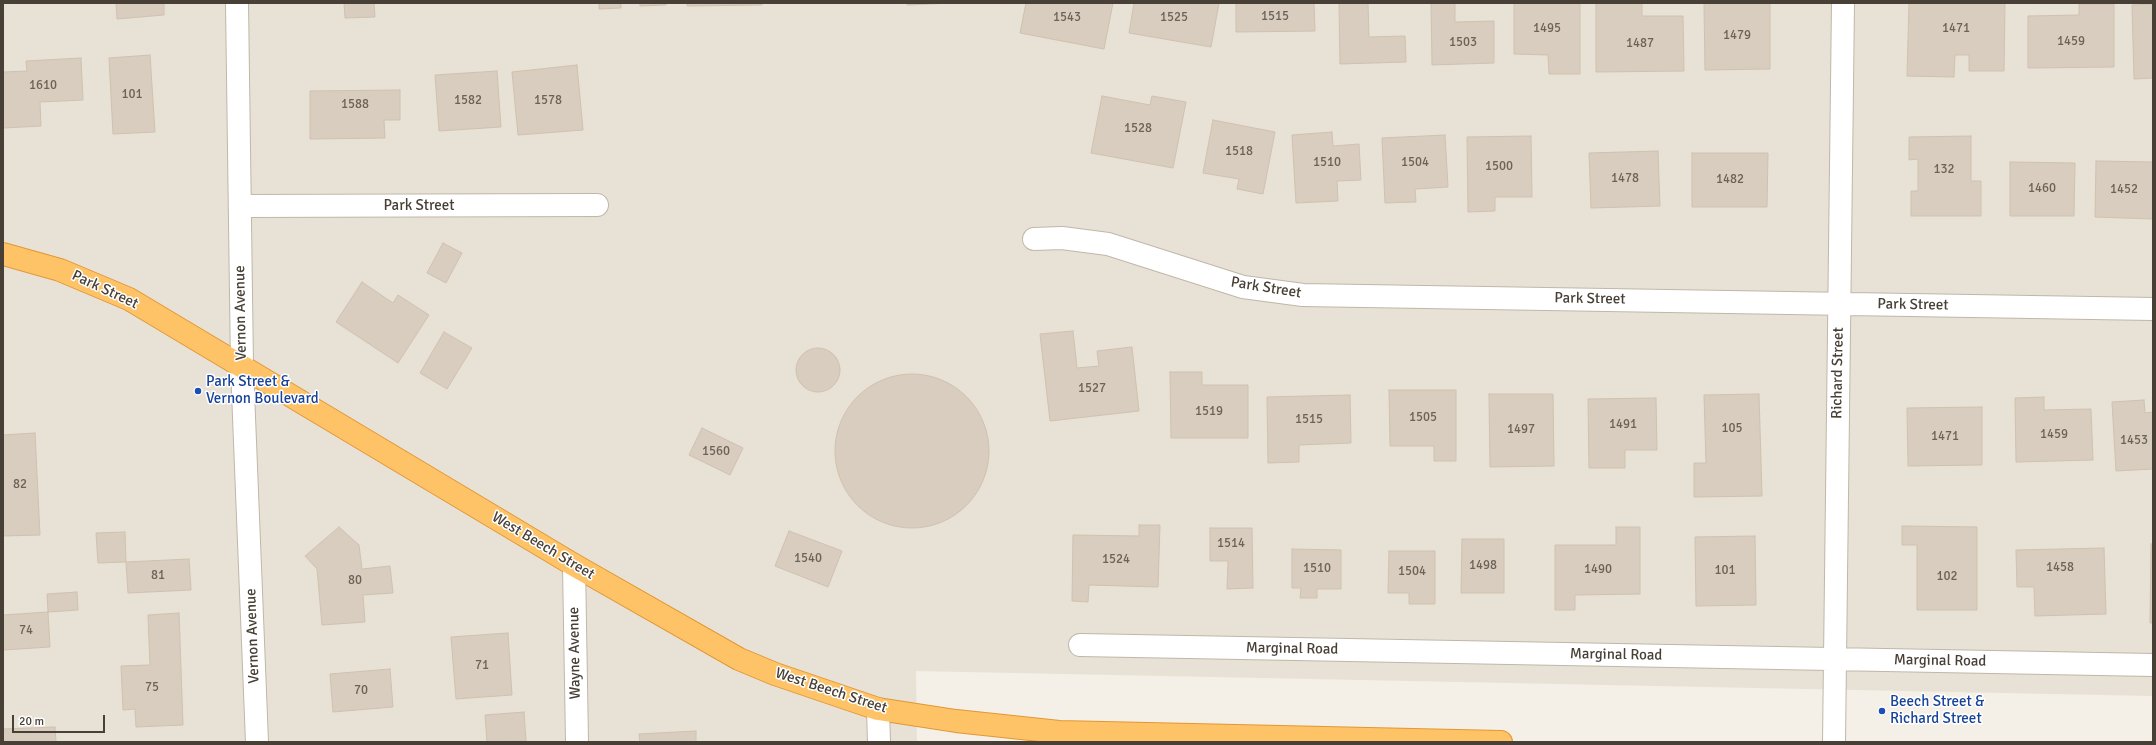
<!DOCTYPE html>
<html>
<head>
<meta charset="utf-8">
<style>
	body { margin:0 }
	#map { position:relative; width:2156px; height:745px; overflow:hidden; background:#f4efe7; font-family:Signika,sans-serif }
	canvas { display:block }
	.frame { position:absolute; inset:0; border:4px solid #484036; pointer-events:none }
	.scale { position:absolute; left:12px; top:715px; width:93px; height:18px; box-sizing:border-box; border:2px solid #484036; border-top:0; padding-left:5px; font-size:12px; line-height:14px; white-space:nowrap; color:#484036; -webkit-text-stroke:3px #fff; paint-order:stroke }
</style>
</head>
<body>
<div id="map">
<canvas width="2156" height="745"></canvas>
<div class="frame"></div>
<div class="scale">20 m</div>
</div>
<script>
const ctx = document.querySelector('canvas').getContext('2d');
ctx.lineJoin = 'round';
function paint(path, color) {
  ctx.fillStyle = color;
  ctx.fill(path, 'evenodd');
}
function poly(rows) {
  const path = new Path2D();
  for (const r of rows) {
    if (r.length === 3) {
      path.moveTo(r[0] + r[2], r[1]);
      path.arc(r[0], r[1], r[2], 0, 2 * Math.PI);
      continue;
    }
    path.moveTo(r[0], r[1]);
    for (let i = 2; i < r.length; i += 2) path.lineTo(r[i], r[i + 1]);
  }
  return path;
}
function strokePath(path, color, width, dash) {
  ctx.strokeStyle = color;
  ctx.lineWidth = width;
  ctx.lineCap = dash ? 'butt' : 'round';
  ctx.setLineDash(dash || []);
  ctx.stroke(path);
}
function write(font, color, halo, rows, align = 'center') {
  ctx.font = font + ' Signika,sans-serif';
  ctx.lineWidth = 3;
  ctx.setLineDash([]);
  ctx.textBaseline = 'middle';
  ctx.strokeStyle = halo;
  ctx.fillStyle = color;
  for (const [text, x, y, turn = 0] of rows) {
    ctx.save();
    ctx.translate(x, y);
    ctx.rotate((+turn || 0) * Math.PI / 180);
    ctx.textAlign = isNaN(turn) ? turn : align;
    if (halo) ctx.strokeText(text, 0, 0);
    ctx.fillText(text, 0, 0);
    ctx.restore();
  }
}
paint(poly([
	[3,3,2153,3,2153,696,916,671,917,742,3,742]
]), '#e8e1d5');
const building = poly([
	[116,3,164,3,164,15,117,19,116,3],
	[344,3,374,3,375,17,345,18,344,3],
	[599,3,621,3,621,8,599,9,599,3],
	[640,3,666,3,666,5,640,6,640,3],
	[687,3,762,3,762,5,687,6,687,3],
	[907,3,952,3,907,5,907,3],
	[1026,3,1113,3,1104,49,1020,33,1026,3],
	[1134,3,1219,3,1211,47,1129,33,1134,3],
	[1236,3,1314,3,1315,31,1236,32,1236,3],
	[1339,3,1368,3,1369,37,1405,36,1406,62,1340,64,1339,3],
	[1431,3,1455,3,1455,22,1494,21,1494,63,1432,65,1431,3],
	[1514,3,1580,3,1580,74,1549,74,1548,55,1514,54,1514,3],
	[1596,3,1642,3,1642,16,1683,16,1684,71,1596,72,1596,3],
	[1704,3,1770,3,1770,69,1705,70,1704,3],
	[1909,3,2005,3,2004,71,1969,71,1969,55,1955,55,1954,77,1907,76,1909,3],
	[2079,4,2114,4,2114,67,2028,68,2028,16,2079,15,2079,4],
	[2153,4,2153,78,2134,79,2132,5,2153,4],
	[150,55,155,132,113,134,109,58,150,55],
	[81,58,83,100,40,102,41,126,3,128,3,72,27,71,26,61,81,58],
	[577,65,583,130,518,135,512,72,577,65],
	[497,71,501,127,439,131,435,75,497,71],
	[400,90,400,120,384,120,385,138,310,139,310,91,400,90],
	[1102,96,1150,105,1152,96,1186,102,1173,168,1091,153,1102,96],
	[1213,120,1275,132,1263,194,1237,189,1239,179,1203,173,1213,120],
	[1332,132,1333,146,1359,144,1361,180,1337,181,1338,201,1296,203,1292,135,1332,132],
	[1445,135,1448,187,1415,189,1416,202,1385,203,1382,138,1445,135],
	[1531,136,1532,197,1495,197,1495,211,1468,212,1467,137,1531,136],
	[1971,136,1971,181,1981,181,1981,216,1911,216,1911,191,1918,191,1918,159,1909,160,1909,137,1971,136],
	[1658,151,1660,206,1591,208,1589,153,1658,151],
	[1692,153,1768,153,1767,207,1692,207,1692,153],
	[2096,161,2153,162,2153,219,2095,217,2096,161],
	[2010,162,2075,163,2074,216,2010,216,2010,162],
	[443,243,462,253,446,283,427,273,443,243],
	[362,282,393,303,398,295,429,315,398,363,336,322,362,282],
	[1073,331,1077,368,1099,366,1097,351,1132,347,1139,411,1050,421,1040,334,1073,331],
	[444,332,472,348,447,389,420,373,444,332],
	[818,370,22],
	[1170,372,1202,372,1202,385,1248,385,1248,438,1171,438,1170,372],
	[912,451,77],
	[1389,390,1456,390,1456,461,1434,461,1434,446,1390,446,1389,390],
	[1489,394,1553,394,1554,466,1490,467,1489,394],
	[1759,394,1762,496,1694,497,1694,463,1706,463,1704,395,1759,394],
	[1350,395,1351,443,1299,445,1299,462,1268,463,1267,397,1350,395],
	[2044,397,2044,410,2091,409,2093,460,2016,462,2015,398,2044,397],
	[1656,398,1657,450,1625,450,1625,468,1589,468,1588,399,1656,398],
	[2144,400,2145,413,2153,412,2153,469,2116,471,2112,402,2144,400],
	[1982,407,1982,465,1908,466,1907,408,1982,407],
	[702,428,743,448,730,475,689,455,702,428],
	[35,433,40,535,3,536,3,435,35,433],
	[1139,525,1160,525,1158,587,1089,585,1088,602,1072,601,1073,535,1139,536,1139,525],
	[1902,526,1977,527,1977,610,1917,610,1917,545,1902,545,1902,526],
	[339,527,359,545,362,569,390,566,393,593,363,595,365,622,322,625,317,569,305,556,339,527],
	[1616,527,1640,527,1640,594,1575,595,1575,610,1555,610,1555,545,1616,545,1616,527],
	[1210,528,1252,528,1253,588,1227,589,1228,561,1210,561,1210,528],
	[789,531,842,551,828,587,775,566,789,531],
	[125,532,126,562,98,563,96,533,125,532],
	[1755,536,1756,605,1696,606,1695,537,1755,536],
	[1462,539,1504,539,1504,593,1461,593,1462,539],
	[2151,544,2153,544,2153,623,2150,623,2151,544],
	[2104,548,2106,614,2035,616,2034,587,2017,587,2016,550,2104,548],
	[1292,549,1341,550,1341,589,1317,589,1317,598,1300,598,1301,588,1292,588,1292,549],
	[1389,551,1435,551,1435,604,1409,604,1409,593,1388,593,1389,551],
	[189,559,191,590,128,593,126,562,189,559],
	[77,592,78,610,48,612,47,594,77,592],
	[48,612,50,647,3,650,3,615,48,612],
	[179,613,183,725,136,727,135,709,123,710,121,666,150,665,148,615,179,613],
	[508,633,512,695,456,699,451,637,508,633],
	[390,669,393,707,333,712,330,674,390,669],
	[524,712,526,741,487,742,485,715,524,712],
	[55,727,56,742,3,742,3,729,55,727],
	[696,731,696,742,640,742,639,734,696,731]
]);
paint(building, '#d9cdbf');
strokePath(building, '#d1c2af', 1);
const minor = poly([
	[237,3,242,367,257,742],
	[240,206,597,205],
	[1034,239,1062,238,1108,244,1243,287,1303,295,2153,309],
	[574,565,577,742],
	[1080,645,2153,665],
	[878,709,879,742],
	[1834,742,1843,3]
]);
const highway = poly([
	[3,254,60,270,129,299,574,565,739,659,775,674,878,709,956,721,1059,732,1501,742]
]);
strokePath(minor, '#c0b7aa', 24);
strokePath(highway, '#e29734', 24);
strokePath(minor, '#fff', 22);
strokePath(highway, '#ffc367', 22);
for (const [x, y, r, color] of [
	[198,391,4,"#1a4fb4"],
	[1882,711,4,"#1a4fb4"]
]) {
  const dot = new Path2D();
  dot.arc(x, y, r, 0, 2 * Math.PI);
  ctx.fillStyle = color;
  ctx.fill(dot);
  strokePath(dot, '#fff', 1.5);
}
write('13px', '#6c6358', null, [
	["1515",1275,17],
	["1543",1067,18],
	["1525",1174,18],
	["1495",1547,29],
	["1471",1956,29],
	["1479",1737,36],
	["1459",2071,42],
	["1503",1463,43],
	["1487",1640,44],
	["1610",43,86],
	["101",132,95],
	["1582",468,101],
	["1578",548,101],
	["1588",355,105],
	["1528",1138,129],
	["1518",1239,152],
	["1510",1327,163],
	["1504",1415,163],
	["1500",1499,167],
	["132",1944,170],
	["1478",1625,179],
	["1482",1730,180],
	["1460",2042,189],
	["1452",2124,190],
	["1527",1092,389],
	["1519",1209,412],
	["1505",1423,418],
	["1515",1309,420],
	["1491",1623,425],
	["105",1732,429],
	["1497",1521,430],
	["1459",2054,435],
	["1471",1945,437],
	["1453",2134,441],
	["1560",716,452],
	["82",20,485],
	["1514",1231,544],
	["1540",808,559],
	["1524",1116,560],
	["1498",1483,566],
	["1458",2060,568],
	["1510",1317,569],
	["1490",1598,570],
	["101",1725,571],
	["1504",1412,572],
	["81",158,576],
	["102",1947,577],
	["80",355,581],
	["74",26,631],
	["71",482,666],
	["75",152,688],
	["70",361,691]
]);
write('15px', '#484036', '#fff', [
	["Park Street",419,206],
	["Park Street",1266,288,9],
	["Park Street",105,290,25],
	["Park Street",1590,299,1],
	["Park Street",1913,305,1],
	["Vernon Avenue",241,313,-91],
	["Richard Street",1838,373,-89],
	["West Beech Street",543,546,31],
	["Vernon Avenue",253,636,-92],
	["Marginal Road",1292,649,1],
	["Wayne Avenue",575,653,-91],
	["Marginal Road",1616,655,1],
	["Marginal Road",1940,661,1],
	["West Beech Street",831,691,18]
]);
write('15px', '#164399', '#fff', [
	["Park Street &",206,382],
	["Vernon Boulevard",206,399],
	["Beech Street &",1890,702],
	["Richard Street",1890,719]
], 'left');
</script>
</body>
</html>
